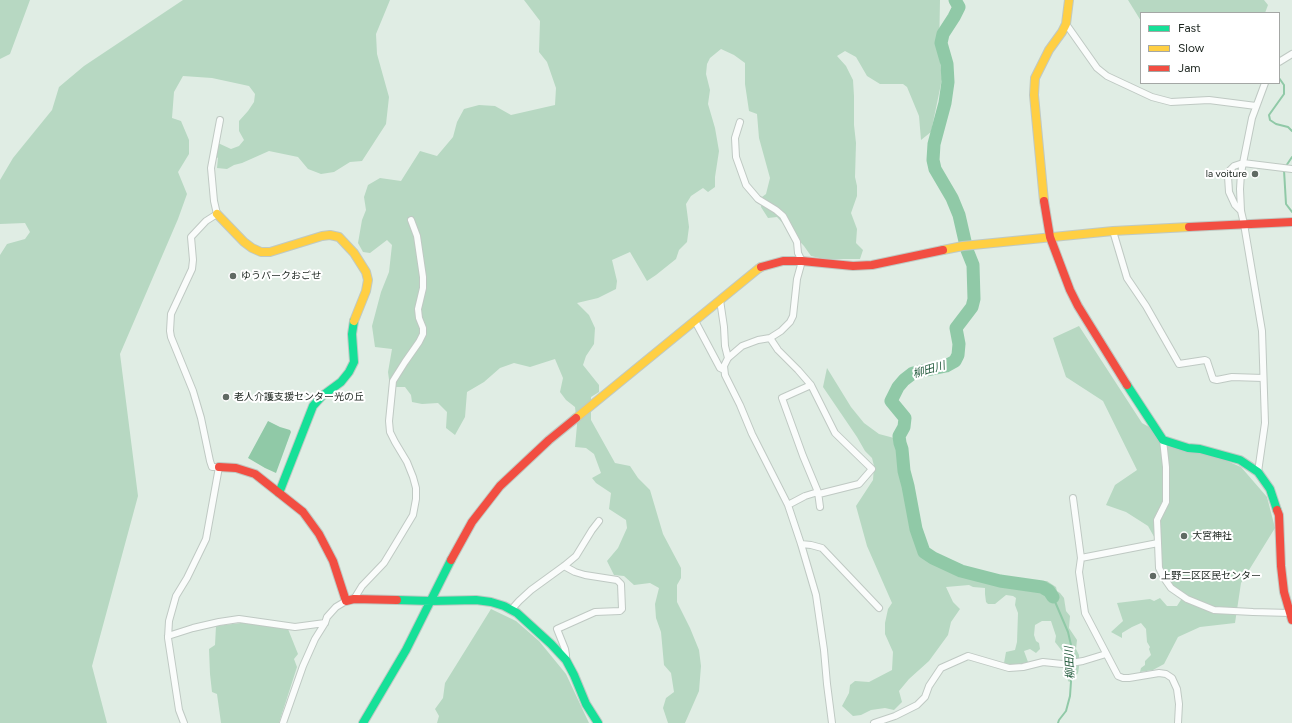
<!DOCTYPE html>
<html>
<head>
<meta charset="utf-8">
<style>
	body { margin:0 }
	#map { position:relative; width:1292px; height:723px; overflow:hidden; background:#e0ede4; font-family:Figtree,sans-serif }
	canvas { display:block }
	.legend { position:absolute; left:1140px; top:12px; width:140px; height:72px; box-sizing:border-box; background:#fff; border:1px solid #a4a7a5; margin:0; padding:5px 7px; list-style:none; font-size:12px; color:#1b241e }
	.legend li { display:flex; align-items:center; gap:8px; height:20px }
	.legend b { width:20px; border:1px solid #a4a7a5 }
</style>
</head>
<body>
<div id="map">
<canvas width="1292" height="723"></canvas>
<ul class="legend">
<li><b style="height:5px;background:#16e098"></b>Fast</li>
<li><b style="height:5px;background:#ffcf43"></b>Slow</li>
<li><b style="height:5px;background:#f24e42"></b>Jam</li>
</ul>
</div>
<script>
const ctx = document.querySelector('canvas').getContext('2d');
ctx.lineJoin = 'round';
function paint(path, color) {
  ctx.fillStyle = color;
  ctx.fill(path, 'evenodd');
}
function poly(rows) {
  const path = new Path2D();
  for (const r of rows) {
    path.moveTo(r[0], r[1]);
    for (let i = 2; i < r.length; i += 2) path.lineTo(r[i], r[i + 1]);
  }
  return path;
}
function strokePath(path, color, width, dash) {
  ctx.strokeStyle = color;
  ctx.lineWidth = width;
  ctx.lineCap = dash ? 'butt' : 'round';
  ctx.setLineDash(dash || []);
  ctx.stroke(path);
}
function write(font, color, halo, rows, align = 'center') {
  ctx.font = font + ' Figtree,"Noto Sans JP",sans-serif';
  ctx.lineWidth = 4;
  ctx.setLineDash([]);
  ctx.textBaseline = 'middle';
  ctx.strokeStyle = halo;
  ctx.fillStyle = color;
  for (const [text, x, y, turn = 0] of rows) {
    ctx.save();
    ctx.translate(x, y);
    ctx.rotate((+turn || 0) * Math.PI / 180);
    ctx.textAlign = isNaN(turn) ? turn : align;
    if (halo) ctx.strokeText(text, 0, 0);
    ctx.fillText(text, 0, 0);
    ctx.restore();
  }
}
paint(poly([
	[0,0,30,0,10,54,0,59],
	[183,0,390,0,376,34,377,54,389,97,386,124,362,161,350,162,334,172,321,174,308,169,298,157,269,151,242,163,234,165,227,169,217,168,218,158,212,154,218,143,231,149,239,146,244,140,239,131,239,121,248,111,254,102,255,94,249,86,212,78,183,76,174,92,172,118,181,121,189,140,189,154,178,172,187,194,178,219,120,354,138,496,92,666,107,723,0,723,0,255,7,244,25,239,30,232,25,223,0,224,0,180,13,158,52,110,59,87,84,66],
	[524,0,940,0,939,53,942,79,931,132,921,140,919,116,907,87,903,84,880,84,867,76,856,57,845,51,837,56,846,66,853,80,854,96,854,125,856,143,855,177,857,186,857,196,851,213,857,229,856,243,863,250,860,259,824,259,811,256,804,246,777,217,768,218,761,207,762,197,766,194,770,178,759,138,757,114,749,111,745,84,745,63,734,55,721,49,710,58,707,64,706,74,710,90,708,104,715,128,719,151,715,177,715,187,708,192,703,188,691,196,686,204,689,227,687,242,679,250,676,259,656,275,647,281,630,252,612,260,617,281,616,289,598,298,577,303,589,315,595,328,594,344,586,356,583,365,599,385,599,392,591,397,591,420,615,463,630,466,638,478,650,490,663,534,681,568,681,578,677,585,677,602,690,628,699,650,701,666,699,691,685,723,668,723,663,708,666,698,674,692,671,673,664,665,661,632,656,618,655,604,659,588,650,583,634,585,624,576,614,575,607,561,618,548,627,528,626,520,609,509,611,493,596,483,592,478,601,473,594,454,586,448,575,447,577,425,575,407,566,400,560,392,563,378,555,359,530,367,514,363,500,368,484,382,467,392,465,417,455,435,446,428,447,412,438,403,422,404,412,402,411,395,405,387,390,387,388,372,392,349,375,347,372,326,381,292,389,272,392,245,387,240,370,253,363,252,358,243,362,220,366,210,364,197,368,185,380,178,401,181,420,151,437,156,453,137,457,122,464,109,479,105,495,106,511,115,555,105,556,88,547,62,539,52,540,21],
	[1128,0,1264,0,1268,5,1265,13,1141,13,1141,21],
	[1079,326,1142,423,1179,444,1220,458,1241,467,1267,497,1275,528,1241,583,1235,623,1200,627,1178,637,1164,664,1153,670,1140,672,1141,668,1145,665,1145,661,1151,655,1149,649,1150,647,1147,642,1146,629,1141,623,1132,627,1122,633,1122,638,1111,632,1123,621,1117,603,1150,599,1154,601,1160,598,1167,606,1177,606,1184,595,1174,588,1169,582,1162,570,1161,561,1162,551,1148,526,1126,512,1106,505,1115,485,1137,470,1103,401,1066,377,1053,338],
	[827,368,851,407,864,423,879,434,894,438,912,527,921,552,928,558,935,554,944,557,958,566,972,568,975,571,981,572,994,584,1005,585,1017,579,1027,581,1047,581,1056,587,1057,591,1060,593,1064,598,1066,611,1070,616,1069,628,1077,640,1076,649,1079,655,1079,667,1078,673,1074,679,1069,682,1065,676,1068,667,1066,656,1055,642,1056,636,1051,621,1042,621,1035,625,1034,635,1036,641,1039,643,1040,649,1036,653,1030,649,1024,651,1028,662,1021,665,1006,665,1004,663,1006,652,1015,650,1017,642,1018,613,1015,605,1016,598,1013,596,1006,595,995,604,988,604,986,602,985,594,985,588,973,587,969,585,946,587,953,602,960,609,951,622,948,635,929,661,909,679,899,691,902,702,894,710,885,708,871,710,861,715,853,716,842,706,849,693,850,685,855,681,869,682,892,670,893,652,885,634,885,623,888,609,892,603,867,546,856,506,873,480,874,466,872,458,865,451,857,437,823,387],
	[491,609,516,621,539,641,566,674,589,723,437,723,439,716,435,709,443,698,445,683],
	[249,622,288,629,298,654,294,659,297,667,279,723,221,723,217,694,212,692,210,674,209,649,215,645,216,626]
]), '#b7d8c2');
paint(poly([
	[268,421,280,427,290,430,291,432,276,473,265,468,248,458]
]), '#90c9a7');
strokePath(poly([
	[1279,78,1284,85,1284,94,1269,115,1270,120,1276,124,1288,127,1292,131],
	[1286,166,1292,157],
	[1284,170,1286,204,1292,212],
	[1053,597,1068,632,1071,645,1072,667,1070,696,1066,711,1059,720,1058,723]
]), '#90c9a7', 2);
strokePath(poly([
	[955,0,959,7,954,17,943,34,941,43,947,64,948,82,945,103,934,144,933,160,935,169,952,198,959,215,967,250,973,265,974,299,972,307,956,328,959,344,958,355,955,361,946,366,913,373,904,380,898,387,891,401,905,418,904,427,899,436,900,443,902,449,904,471,908,486,916,529,924,552,933,558,961,571,1000,581,1042,587,1049,591,1053,597]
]), '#90c9a7', 13);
const street = poly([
	[1066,24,1097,68,1107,76,1152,97,1171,102,1209,100,1256,106],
	[1279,62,1292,54],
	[740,122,735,138,736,157,746,185,758,199,776,210,783,216,797,242,798,253,802,261,797,279,793,316,790,322,781,331,770,338,758,340,742,346,728,358,724,366,725,375,740,405,752,434,788,505,801,544,816,595,824,650,827,684,832,723],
	[1241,211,1235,205,1229,192,1228,176,1230,170,1234,166,1243,163,1292,169],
	[1113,231,1127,278,1146,306,1179,364,1205,360,1207,361,1213,379,1217,380,1232,377,1263,378],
	[720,300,724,327,725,346,728,358],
	[695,321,720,368,724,370],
	[770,338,778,350,798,370,811,385],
	[1163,440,1166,467,1166,502,1157,520,1158,543,1159,568,1164,578,1171,588,1187,599,1214,610,1253,612,1290,613],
	[1258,472,1265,423,1262,331,1244,224,1241,211,1240,189,1241,173,1252,118,1265,83],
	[819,494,859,484,872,469,835,433,811,385,782,398,803,456,818,492,820,507],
	[1073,498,1081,558,1079,572,1085,613,1118,676,1123,678,1129,678,1159,673,1166,674,1172,678,1177,689,1179,704,1178,723],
	[788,505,805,496,818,492],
	[801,544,811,545,822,548,879,608],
	[1081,558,1158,543],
	[564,566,575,572,585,575,617,580,621,584,622,609,620,611,595,612,557,629,565,649,566,655,566,660],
	[354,599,362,586,384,563,401,535,413,515,416,499,416,488,413,477,407,462,395,442,390,432,389,421,393,381,405,362,419,342,423,334,423,328,419,318,418,309,423,288,423,277,417,236,411,220],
	[511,610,519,601,531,590,564,566,576,556,592,530,599,521],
	[168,636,193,628,219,622,239,619,295,627,325,623],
	[184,723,179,710,168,638,169,621,176,596,187,578,206,539,219,467,212,467,210,461,201,418,193,391,171,337,170,331,171,314,192,269,193,260,191,237,206,221,217,214,214,201,211,168,220,120],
	[283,723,303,666,315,639,325,623,327,617,336,607,346,601],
	[874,723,895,716,917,705,925,697,929,686,941,668,968,656,1009,668,1023,667,1043,662,1062,664,1071,663,1083,661,1106,654]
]);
const fast = poly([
	[1127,385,1163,440,1188,448,1200,449,1240,460,1258,472,1270,489,1277,510],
	[279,493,313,406,322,396,341,382,349,372,354,362,352,334,354,321],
	[397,600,431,601,476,600,491,602,504,606,517,613,551,644,566,660,574,675,586,704,598,723],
	[363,723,406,650,451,560]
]);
const slow = poly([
	[1044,201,1034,95,1035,78,1049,50,1062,32,1066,24,1069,0],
	[217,214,244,242,252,248,261,252,270,252,322,236,330,235,339,237,354,253,366,272,368,280,366,291,354,321],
	[943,250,963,246,1113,231,1189,227],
	[576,418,758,269,761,267]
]);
const jam = poly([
	[1044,201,1050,237,1070,290,1078,306,1127,385],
	[1189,227,1292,222],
	[761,267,783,261,802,261,853,266,872,265,943,250],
	[219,467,236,468,255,474,303,512,319,534,333,561,346,601,354,599,397,600],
	[1277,510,1279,515,1281,566,1284,592,1292,620],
	[451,560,472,522,500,486,549,440,576,418]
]);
strokePath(street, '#bfc9c3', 8);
strokePath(fast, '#bfc9c3', 10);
strokePath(slow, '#bfc9c3', 10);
strokePath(jam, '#bfc9c3', 10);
strokePath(street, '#fafcfb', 6);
strokePath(fast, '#16e098', 8);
strokePath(slow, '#ffcf43', 8);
strokePath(jam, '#f24e42', 8);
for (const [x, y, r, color] of [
	[1255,174,4,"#606a63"],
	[233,276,4,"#606a63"],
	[226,397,4,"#606a63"],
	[1184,536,4,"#606a63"],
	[1153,576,4,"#606a63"]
]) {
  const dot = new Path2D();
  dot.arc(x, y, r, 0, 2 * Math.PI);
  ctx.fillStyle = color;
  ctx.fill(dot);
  strokePath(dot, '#fff', 1.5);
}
write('10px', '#1b241e', '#fff', [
	["la voiture",1247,174,"right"],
	["ゆうパークおごせ",241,276],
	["老人介護支援センター光の丘",234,397],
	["大宮神社",1192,536],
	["上野二区区民センター",1161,576]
], 'left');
write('italic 11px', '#235b3d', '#fff', [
	["柳田川",929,370,-16],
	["柳田川",1070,663,-93]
]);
</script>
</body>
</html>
